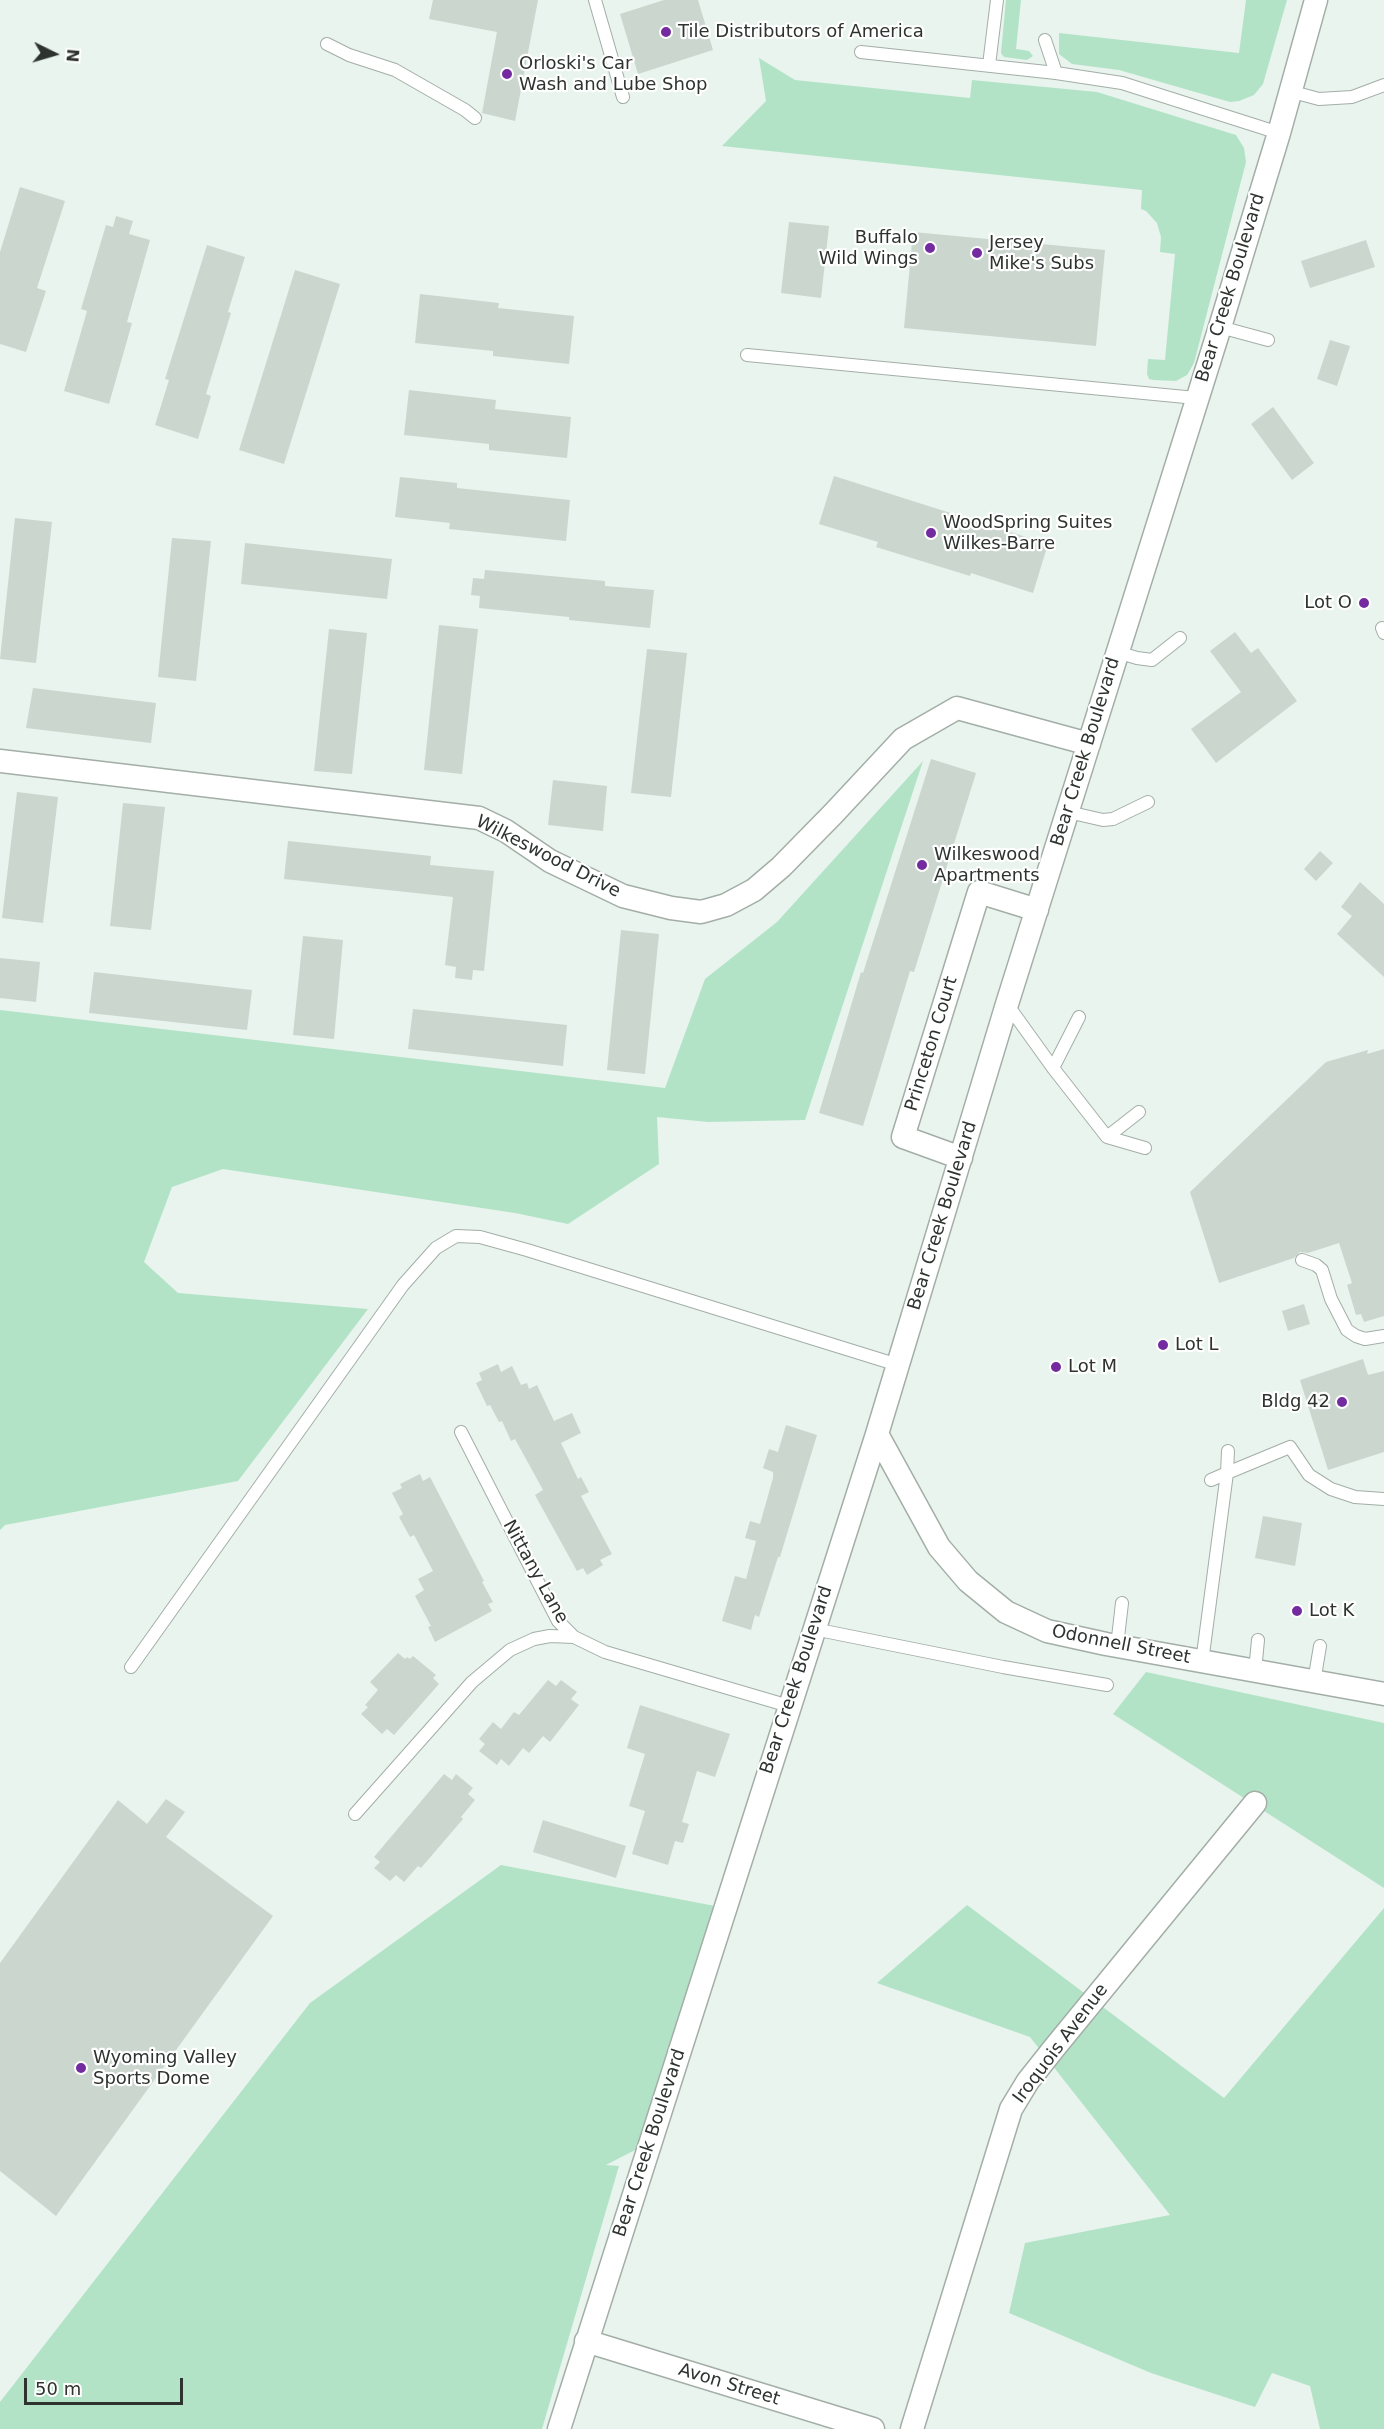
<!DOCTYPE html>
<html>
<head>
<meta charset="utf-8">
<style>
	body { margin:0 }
	#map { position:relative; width:1384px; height:2429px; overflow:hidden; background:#e8f4ed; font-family:"DejaVu Sans",sans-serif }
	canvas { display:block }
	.north { position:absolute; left:24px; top:24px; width:60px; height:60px; -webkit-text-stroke:4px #fff; paint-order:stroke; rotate:95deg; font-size:16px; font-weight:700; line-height:24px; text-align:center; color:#2e3330 }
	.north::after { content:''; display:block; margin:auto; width:21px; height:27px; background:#2e3330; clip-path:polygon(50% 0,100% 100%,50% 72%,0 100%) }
	.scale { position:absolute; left:24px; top:2378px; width:159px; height:27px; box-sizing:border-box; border:3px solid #2e3330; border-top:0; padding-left:8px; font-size:18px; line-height:21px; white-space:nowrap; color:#2e3330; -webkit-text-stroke:4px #fff; paint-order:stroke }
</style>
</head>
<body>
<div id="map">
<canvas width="1384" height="2429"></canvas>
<div class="north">N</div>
<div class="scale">50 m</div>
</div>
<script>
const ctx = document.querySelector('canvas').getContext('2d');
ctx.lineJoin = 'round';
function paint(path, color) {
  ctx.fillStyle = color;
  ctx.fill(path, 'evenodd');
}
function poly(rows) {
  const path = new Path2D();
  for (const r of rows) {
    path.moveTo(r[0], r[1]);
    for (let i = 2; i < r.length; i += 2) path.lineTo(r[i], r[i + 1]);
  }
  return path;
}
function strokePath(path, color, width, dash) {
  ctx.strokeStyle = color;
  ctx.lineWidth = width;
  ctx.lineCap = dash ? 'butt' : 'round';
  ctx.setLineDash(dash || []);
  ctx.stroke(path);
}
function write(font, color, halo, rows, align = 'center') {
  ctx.font = font + ' "DejaVu Sans",sans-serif';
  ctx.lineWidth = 4.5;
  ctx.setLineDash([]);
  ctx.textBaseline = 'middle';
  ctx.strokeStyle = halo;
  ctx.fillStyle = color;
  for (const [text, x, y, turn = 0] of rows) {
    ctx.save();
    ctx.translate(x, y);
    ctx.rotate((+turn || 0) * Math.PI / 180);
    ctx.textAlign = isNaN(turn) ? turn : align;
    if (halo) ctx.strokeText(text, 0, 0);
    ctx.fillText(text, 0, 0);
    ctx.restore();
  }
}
paint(poly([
	[1006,0,1021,0,1016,49,1029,51,1033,56,1027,60,1004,57,1001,53],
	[1246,0,1287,0,1263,84,1254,95,1239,101,1230,102,1119,70,1072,64,1059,54,1059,33,1239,53],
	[759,58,795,80,970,98,972,80,1097,92,1236,135,1244,148,1246,162,1194,363,1187,375,1176,381,1153,380,1149,379,1147,374,1148,359,1165,360,1175,254,1160,252,1161,237,1157,223,1146,211,1141,209,1142,190,722,146,766,101],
	[923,761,805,1120,708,1122,657,1117,659,1164,568,1224,515,1213,223,1169,172,1187,144,1262,178,1293,368,1309,238,1481,5,1525,0,1530,0,1010,665,1088,705,979,777,922],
	[1146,1672,1384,1723,1384,1888,1113,1714],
	[501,1865,715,1906,637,2149,606,2165,619,2166,542,2429,0,2429,0,2402,310,2003],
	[967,1905,1224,2098,1384,1908,1384,2429,1320,2429,1310,2386,1272,2373,1255,2407,1151,2373,1009,2313,1025,2243,1170,2215,1030,2037,877,1983]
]), '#b2e3c7');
paint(poly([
	[433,0,538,0,515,121,482,113,497,32,429,19],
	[664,0,698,0,713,50,638,74,620,14],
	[20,187,65,201,37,288,46,291,26,352,0,344,0,252],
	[116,216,133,221,129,234,150,240,127,322,132,323,109,404,64,391,87,311,81,309,106,225,113,227],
	[789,222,829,226,821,298,781,293],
	[913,232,1105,250,1096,346,904,328],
	[1366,240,1375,267,1310,288,1301,261],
	[207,245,245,257,228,312,231,313,206,394,211,396,198,439,155,425,169,380,165,379],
	[295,270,340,284,284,464,239,450],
	[420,294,499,303,498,308,574,316,569,364,493,356,493,351,415,343],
	[1330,340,1350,346,1337,386,1317,379],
	[409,390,496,400,495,409,571,417,567,458,489,450,489,444,404,435],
	[1273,407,1314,463,1292,480,1251,424],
	[834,476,1048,544,1033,593,971,573,970,576,876,547,878,542,819,524],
	[400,477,457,483,457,488,570,500,566,541,449,529,450,523,395,517],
	[15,518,52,522,36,663,0,659],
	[172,538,211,541,196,681,158,677],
	[245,543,392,559,387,599,241,584],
	[485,570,605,581,605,586,654,590,650,628,569,620,569,617,479,608,480,596,471,595,473,578,484,579],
	[439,625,478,629,462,774,424,770],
	[329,629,367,633,352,774,314,771],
	[1235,632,1251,653,1258,648,1297,701,1216,763,1191,729,1241,692,1210,651],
	[647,649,687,653,671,797,631,793],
	[33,688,156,703,151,743,26,728],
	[931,759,976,773,914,972,910,971,863,1126,819,1113,861,972,863,973],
	[553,780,607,786,603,831,548,825],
	[17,792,58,797,43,923,2,918],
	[123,803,165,807,151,930,110,926],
	[288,841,431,856,430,865,494,871,484,971,473,970,472,980,455,978,456,967,445,965,453,897,284,879],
	[1320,851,1333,863,1316,881,1304,869],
	[1360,882,1384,904,1384,977,1337,934,1352,916,1341,907],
	[621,930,659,934,645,1074,607,1070],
	[303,936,343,940,334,1039,293,1035],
	[0,958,40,962,36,1002,0,998],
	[94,972,252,990,247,1030,89,1013],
	[413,1009,567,1025,563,1066,408,1049],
	[1384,1049,1384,1316,1364,1322,1361,1314,1356,1315,1347,1285,1352,1283,1339,1243,1308,1253,1300,1252,1294,1258,1219,1283,1190,1192,1326,1062,1368,1050,1367,1054],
	[1304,1304,1310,1324,1288,1331,1282,1311],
	[1363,1359,1368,1375,1384,1371,1384,1452,1328,1470,1300,1380],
	[498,1364,501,1372,512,1366,521,1385,527,1383,529,1389,537,1385,554,1421,572,1413,581,1433,561,1443,578,1479,581,1477,589,1492,581,1496,612,1554,600,1560,603,1565,587,1575,583,1568,577,1571,535,1495,543,1490,515,1439,511,1441,502,1421,499,1422,490,1405,487,1406,476,1383,482,1380,479,1373],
	[786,1425,817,1435,780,1557,778,1557,759,1617,755,1615,751,1630,722,1621,735,1576,746,1579,756,1541,745,1538,750,1521,760,1524,773,1478,773,1472,763,1468,769,1449,778,1452],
	[420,1474,423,1481,430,1477,484,1581,482,1582,493,1602,488,1604,492,1611,435,1642,428,1627,431,1626,415,1596,424,1590,418,1579,433,1571,414,1535,410,1537,399,1517,403,1514,392,1493,402,1488,400,1484],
	[1263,1516,1302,1523,1295,1566,1255,1558],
	[398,1653,405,1659,407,1657,410,1659,413,1656,436,1675,433,1678,439,1684,394,1735,387,1729,382,1734,361,1714,368,1707,365,1705,378,1690,370,1682],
	[548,1680,556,1686,561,1680,577,1692,571,1699,579,1705,550,1742,543,1736,529,1753,523,1748,509,1766,501,1759,497,1765,479,1751,485,1744,479,1739,493,1722,501,1729,514,1712,519,1715],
	[640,1705,730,1734,715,1777,697,1771,682,1822,689,1824,683,1843,675,1841,668,1865,632,1854,645,1811,629,1806,645,1754,627,1748],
	[444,1774,452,1780,456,1774,473,1788,468,1794,475,1800,461,1817,463,1819,421,1868,418,1866,404,1882,396,1875,390,1881,374,1868,380,1862,374,1857],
	[166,1799,185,1812,166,1837,273,1916,56,2216,0,2171,0,1963,118,1800,147,1824],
	[543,1820,626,1846,616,1878,533,1852]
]), '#cbd6cf');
const service = poly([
	[595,0,623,97],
	[1045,40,1056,73],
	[327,44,349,55,395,70,465,110,475,118],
	[861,52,1056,73,1122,83,1279,133],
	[989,65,997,0],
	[1289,91,1319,99,1352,97,1384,85],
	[1220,327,1268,340],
	[747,355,1196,398],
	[1382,628,1384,633],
	[1117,652,1137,658,1152,660,1180,638],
	[1068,812,1103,820,1113,819,1148,802],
	[1007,1004,1053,1068,1107,1137,1145,1148],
	[1053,1068,1079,1017],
	[1107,1137,1139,1112],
	[1302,1260,1316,1265,1322,1270,1331,1299,1347,1330,1356,1336,1365,1339,1384,1336],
	[461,1432,558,1621,574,1637,605,1652,789,1706],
	[1211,1480,1227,1473,1228,1451],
	[814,1629,1003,1667,1107,1685],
	[1117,1646,1122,1603],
	[1202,1662,1227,1473,1290,1447,1309,1475,1331,1489,1355,1497,1384,1499],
	[131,1667,403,1285,436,1248,456,1236,480,1237,527,1250,898,1365],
	[1255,1671,1258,1640],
	[1314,1682,1320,1646],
	[355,1814,472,1682,510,1650,534,1639,550,1636,574,1637]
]);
const minor = poly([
	[0,761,479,818,506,831,550,861,623,896,671,908,701,912,726,905,754,890,781,867,833,814,903,739,957,708,1089,744],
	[961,1158,903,1137,979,892,1037,910],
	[877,1434,939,1547,968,1581,1006,1612,1047,1631,1106,1644,1384,1694],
	[586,2341,873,2429],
	[559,2429,877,1434,1007,1004,1220,327,1279,133,1316,0],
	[912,2429,1011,2109,1028,2081,1055,2047,1255,1803]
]);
strokePath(service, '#a3aea7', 14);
strokePath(minor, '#a3aea7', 25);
strokePath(service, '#fff', 12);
strokePath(minor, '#fff', 22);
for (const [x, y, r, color] of [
	[666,32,6,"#732b9f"],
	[507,74,6,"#732b9f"],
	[930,248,6,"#732b9f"],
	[977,253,6,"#732b9f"],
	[931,533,6,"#732b9f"],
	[1364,603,6,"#732b9f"],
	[922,865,6,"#732b9f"],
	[1163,1345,6,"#732b9f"],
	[1056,1367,6,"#732b9f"],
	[1342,1402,6,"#732b9f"],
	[1297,1611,6,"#732b9f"],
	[81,2068,6,"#732b9f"]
]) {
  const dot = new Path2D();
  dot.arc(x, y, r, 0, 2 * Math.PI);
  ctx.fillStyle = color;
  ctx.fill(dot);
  strokePath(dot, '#fff', 2);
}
write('18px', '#2e3330', '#fff', [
	["Tile Distributors of America",678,32],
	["Orloski's Car",519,64],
	["Wash and Lube Shop",519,85],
	["Buffalo",918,238,"right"],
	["Wild Wings",918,259,"right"],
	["Jersey",989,243],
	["Mike's Subs",989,264],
	["WoodSpring Suites",943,523],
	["Wilkes-Barre",943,544],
	["Lot O",1352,603,"right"],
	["Wilkeswood",934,855],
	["Apartments",934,876],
	["Lot L",1175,1345],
	["Lot M",1068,1367],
	["Bldg 42",1330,1402,"right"],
	["Lot K",1309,1611],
	["Wyoming Valley",93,2058],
	["Sports Dome",93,2079]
], 'left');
write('18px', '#2e3330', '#fff', [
	["Bear Creek Boulevard",1231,288,-73],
	["Bear Creek Boulevard",1086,752,-73],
	["Wilkeswood Drive",548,857,27],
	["Princeton Court",932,1044,-73],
	["Bear Creek Boulevard",943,1216,-73],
	["Nittany Lane",535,1572,61],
	["Odonnell Street",1121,1645,11],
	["Bear Creek Boulevard",797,1680,-72],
	["Iroquois Avenue",1061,2044,-53],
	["Bear Creek Boulevard",650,2143,-72],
	["Avon Street",729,2385,17]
]);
</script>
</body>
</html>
